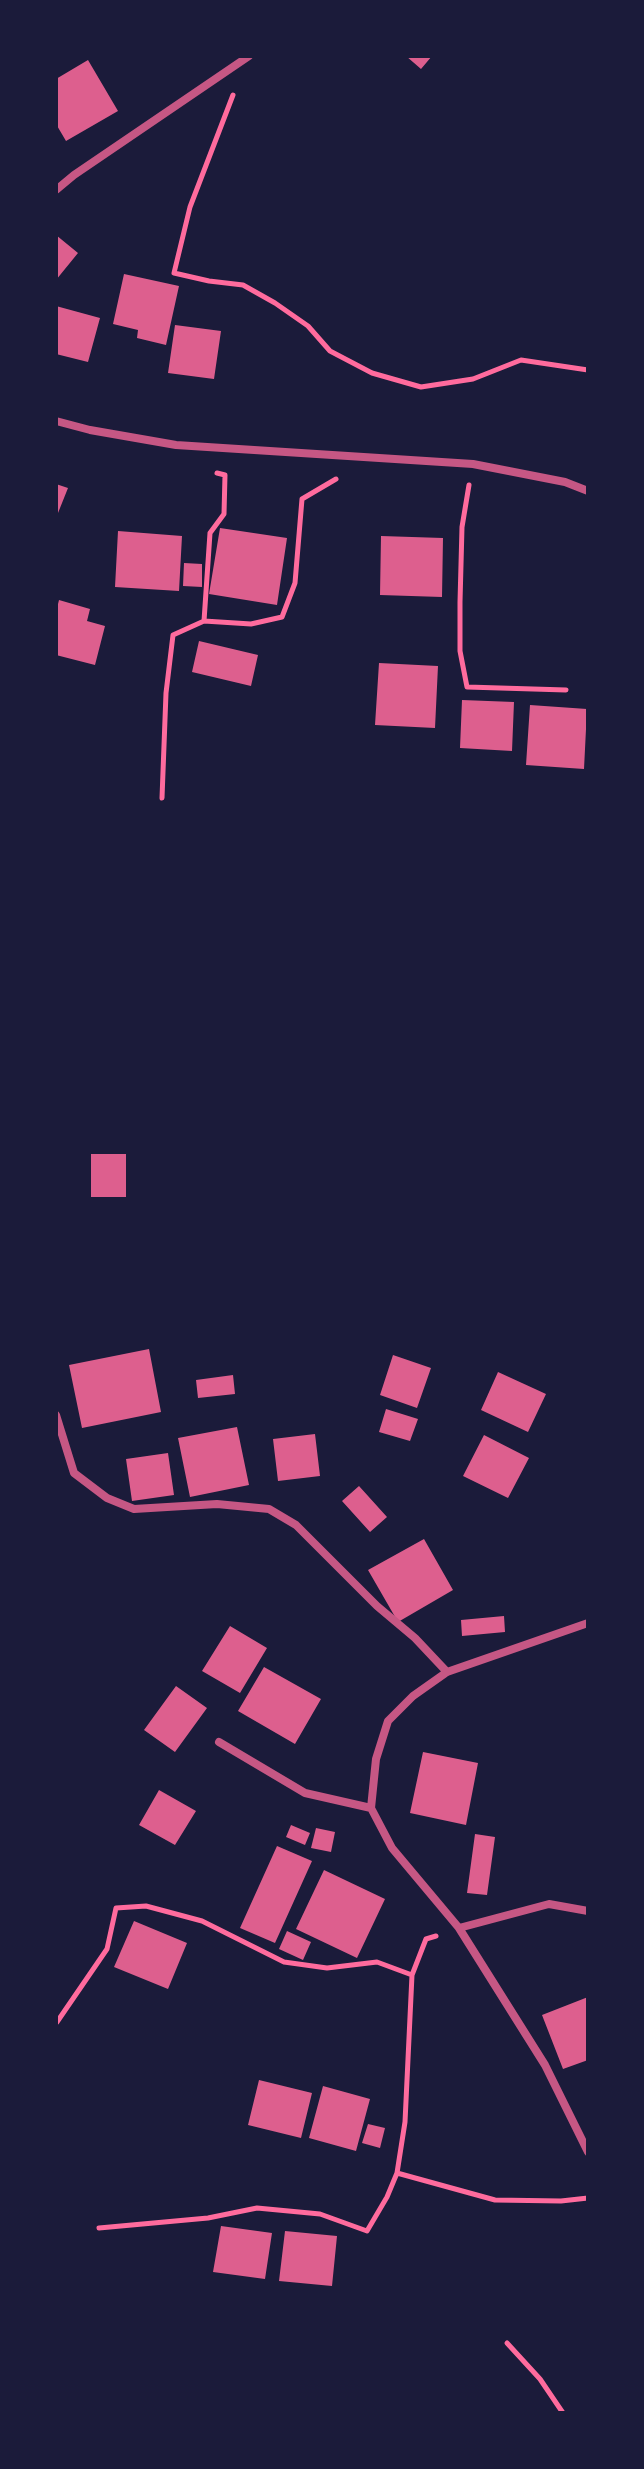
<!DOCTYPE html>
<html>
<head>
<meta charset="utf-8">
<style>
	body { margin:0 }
	#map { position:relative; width:644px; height:2469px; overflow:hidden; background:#1b1b3a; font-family:"Golos Text",sans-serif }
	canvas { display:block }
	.frame { position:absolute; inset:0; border:58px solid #1b1b3a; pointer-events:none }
</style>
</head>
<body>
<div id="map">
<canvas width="644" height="2469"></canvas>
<div class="frame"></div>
</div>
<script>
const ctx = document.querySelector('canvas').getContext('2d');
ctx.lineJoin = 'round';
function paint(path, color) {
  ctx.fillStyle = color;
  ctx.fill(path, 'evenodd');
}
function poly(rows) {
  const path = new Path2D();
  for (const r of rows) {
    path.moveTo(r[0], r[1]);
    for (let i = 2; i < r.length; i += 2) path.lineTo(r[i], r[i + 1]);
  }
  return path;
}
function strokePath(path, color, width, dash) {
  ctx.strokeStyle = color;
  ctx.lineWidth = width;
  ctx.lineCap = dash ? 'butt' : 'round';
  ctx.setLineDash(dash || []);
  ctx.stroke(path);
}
paint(poly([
	[406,56,432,56,421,69],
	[88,60,118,111,66,141,56,124,56,79],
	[56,235,78,253,56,280],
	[124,274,179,286,166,345,137,338,138,330,113,324],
	[56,306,100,318,88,362,56,354],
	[175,325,221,331,214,379,168,373],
	[56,484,68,488,56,518],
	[220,528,287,538,277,605,209,594],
	[118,531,182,536,179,591,115,587],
	[381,536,443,538,442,597,380,595],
	[184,563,202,564,202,587,183,586],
	[59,600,90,609,87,621,105,626,95,665,56,655,56,612],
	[199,641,258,655,251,686,192,672],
	[379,663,438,666,435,728,375,725],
	[462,700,514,702,512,751,460,748],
	[530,705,587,709,584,769,526,765],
	[91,1154,126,1154,126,1197,91,1197],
	[149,1349,161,1412,82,1428,69,1365],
	[393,1355,431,1368,417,1408,380,1395],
	[498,1372,546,1394,528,1432,481,1410],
	[233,1375,235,1394,198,1398,196,1380],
	[386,1409,418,1419,410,1441,379,1432],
	[237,1427,249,1485,190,1497,178,1438],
	[315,1434,320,1476,278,1481,273,1439],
	[484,1435,529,1458,508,1498,463,1476],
	[168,1453,174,1495,132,1501,126,1459],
	[359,1486,387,1517,370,1532,342,1501],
	[424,1539,453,1590,398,1622,368,1570],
	[504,1616,505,1632,462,1636,461,1620],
	[230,1626,267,1648,240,1693,202,1671],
	[264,1667,321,1699,295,1744,238,1711],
	[176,1686,207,1708,175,1752,144,1730],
	[423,1752,478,1763,466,1825,410,1813],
	[159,1790,196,1811,175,1845,139,1825],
	[291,1825,310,1833,305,1845,286,1837],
	[316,1828,335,1832,331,1852,311,1848],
	[475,1834,495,1837,487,1895,467,1893],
	[277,1846,312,1861,275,1943,240,1928],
	[324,1870,385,1899,357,1958,296,1929],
	[134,1921,187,1943,168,1989,114,1967],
	[287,1931,311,1942,303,1960,279,1949],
	[588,1997,588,2060,563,2069,542,2015],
	[259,2080,312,2093,301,2138,248,2125],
	[323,2086,370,2099,356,2151,309,2138],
	[368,2124,385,2128,380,2148,362,2143],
	[221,2226,272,2233,265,2279,213,2272],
	[285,2231,337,2236,332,2286,279,2281]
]), '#dd5f8e');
strokePath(poly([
	[233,95,190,207,174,273,209,281,243,285,275,303,308,326,330,351,372,373,421,387,473,379,521,360,588,370],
	[469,485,462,527,460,602,460,651,467,687,566,690],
	[204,621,210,533,224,514,225,475,217,473],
	[162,798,166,693,173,635,204,621,251,624,282,617,295,583,302,499,336,479],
	[57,2022,107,1949,116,1908,146,1906,202,1921,284,1962,327,1968,377,1962,412,1975],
	[397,2173,405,2122,412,1975,426,1939,436,1936],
	[99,2228,208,2218,257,2208,320,2214,367,2231,387,2197,397,2173,495,2200,561,2201,588,2198],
	[507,2343,540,2379,563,2413]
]), '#ff6b9d', 5);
strokePath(poly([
	[56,190,74,175,249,56],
	[56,421,90,430,176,445,473,464,565,482,588,491],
	[56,1415,74,1473,107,1498,134,1509,217,1504,269,1509,296,1525,377,1606,415,1638,447,1672],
	[588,1623,447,1672,413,1696,388,1721,376,1759,371,1808,392,1848,459,1928,545,2065,588,2152],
	[219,1742,305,1793,371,1808],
	[459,1928,549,1904,588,1911]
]), '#c65784', 8);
</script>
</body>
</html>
